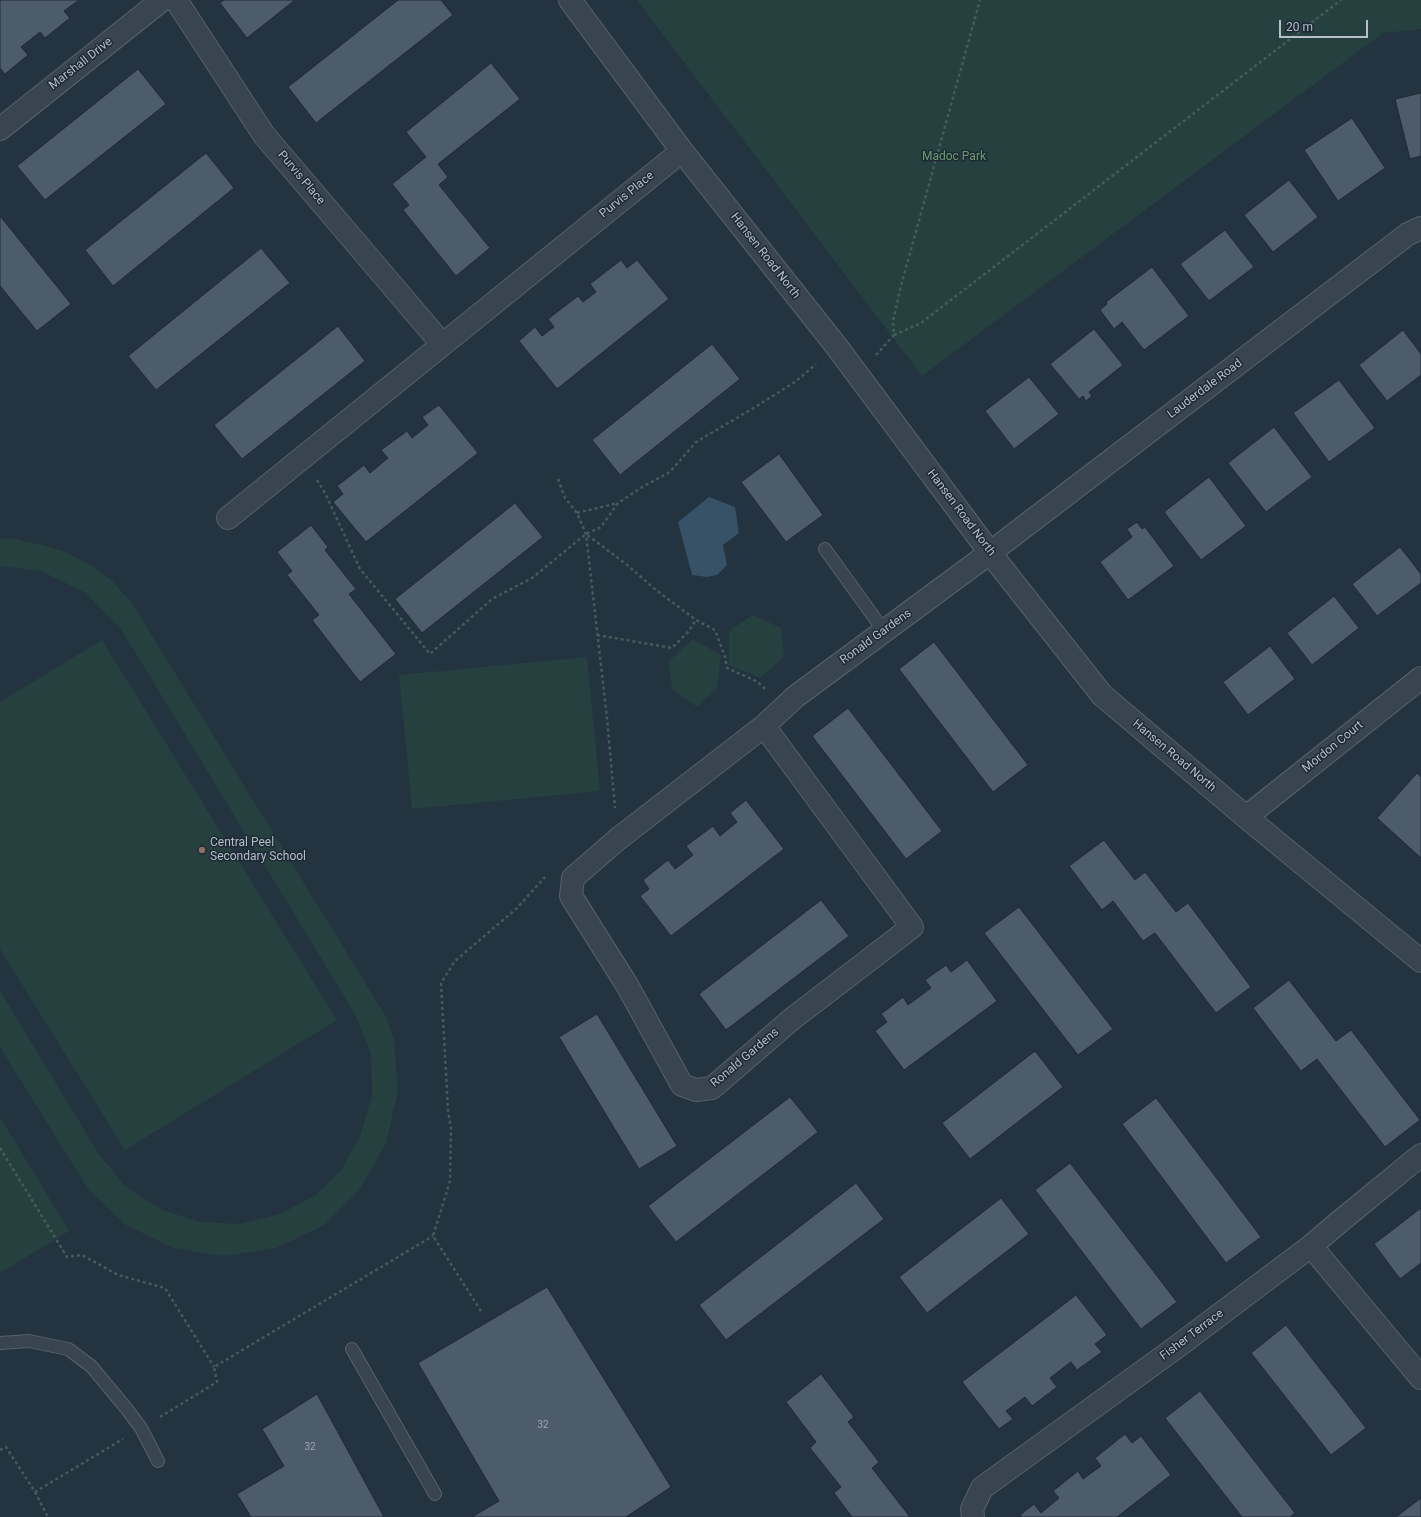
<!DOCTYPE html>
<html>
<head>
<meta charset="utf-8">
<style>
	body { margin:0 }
	#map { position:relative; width:1421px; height:1517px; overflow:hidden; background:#23333f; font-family:Roboto,sans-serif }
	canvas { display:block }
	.scale { position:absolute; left:1279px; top:20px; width:89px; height:18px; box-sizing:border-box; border:2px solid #b4bfca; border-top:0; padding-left:5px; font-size:12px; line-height:14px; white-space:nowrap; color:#b4bfca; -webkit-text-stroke:3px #1d2934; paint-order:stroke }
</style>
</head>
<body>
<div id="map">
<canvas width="1421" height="1517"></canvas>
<div class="scale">20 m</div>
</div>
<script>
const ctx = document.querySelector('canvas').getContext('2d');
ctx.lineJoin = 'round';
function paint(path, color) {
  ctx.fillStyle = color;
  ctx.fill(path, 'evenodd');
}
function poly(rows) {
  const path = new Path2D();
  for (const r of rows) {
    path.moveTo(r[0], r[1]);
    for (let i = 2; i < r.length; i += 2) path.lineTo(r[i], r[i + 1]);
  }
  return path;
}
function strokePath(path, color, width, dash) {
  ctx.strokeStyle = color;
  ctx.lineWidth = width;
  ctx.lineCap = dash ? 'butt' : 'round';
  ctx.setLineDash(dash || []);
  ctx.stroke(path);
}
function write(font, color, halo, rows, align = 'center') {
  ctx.font = font + ' Roboto,sans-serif';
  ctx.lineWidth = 3;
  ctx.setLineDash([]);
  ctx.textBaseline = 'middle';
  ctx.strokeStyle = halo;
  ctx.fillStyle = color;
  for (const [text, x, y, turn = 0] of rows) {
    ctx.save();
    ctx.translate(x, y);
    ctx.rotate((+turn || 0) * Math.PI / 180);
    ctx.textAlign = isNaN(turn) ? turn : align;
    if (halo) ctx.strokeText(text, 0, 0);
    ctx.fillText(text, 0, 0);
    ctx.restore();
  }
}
paint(poly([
	[637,0,1421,0,1421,29,1383,33,922,376],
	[10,538,38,544,66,552,90,565,112,581,132,603,385,1015,394,1039,398,1091,386,1143,360,1189,323,1226,276,1248,224,1256,173,1248,126,1225,88,1189,0,1047,0,991,99,1154,125,1186,160,1209,199,1222,240,1224,280,1214,316,1195,342,1169,360,1136,372,1096,371,1054,355,1014,121,629,86,593,41,571,0,566,0,539],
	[753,615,781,628,784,657,760,678,729,665,729,631],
	[693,639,721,655,717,688,697,707,672,689,669,661],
	[102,640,337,1020,125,1150,0,949,0,702],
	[587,657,600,791,412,809,399,675],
	[0,1117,69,1231,0,1273]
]), '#264040');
paint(poly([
	[709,497,735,507,739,533,723,545,727,565,717,575,707,577,692,575,678,522]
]), '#375167');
const building = poly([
	[0,0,79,0,64,11,70,18,45,38,40,32,21,47,28,55,5,74,0,68,0,0],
	[224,0,295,0,247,38,220,3,224,0],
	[398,0,441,0,453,15,316,123,288,87,398,0],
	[491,63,520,99,438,164,448,177,439,185,490,248,456,276,403,210,409,205,392,184,426,157,406,132,491,63],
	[138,69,166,104,45,200,17,166,138,69],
	[1421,93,1421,156,1410,159,1395,99,1421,93],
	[1352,118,1385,168,1338,201,1304,150,1352,118],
	[206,153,234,188,113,286,85,250,206,153],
	[1289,180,1318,217,1273,252,1244,215,1289,180],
	[0,216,71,304,37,331,0,286,0,216],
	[1225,230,1254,267,1209,301,1180,264,1225,230],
	[261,248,290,283,156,390,128,356,261,248],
	[621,260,627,268,637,260,669,299,557,389,519,341,535,327,542,336,554,327,548,319,578,296,583,302,596,292,590,284,621,260],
	[1152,267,1189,316,1144,350,1122,322,1114,329,1100,310,1107,304,1106,302,1152,267],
	[338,326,365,361,242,459,214,425,338,326],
	[1094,329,1123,365,1089,392,1092,396,1086,401,1083,396,1079,399,1050,364,1094,329],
	[1403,330,1421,354,1421,375,1387,401,1359,365,1403,330],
	[712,344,740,379,620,475,592,440,712,344],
	[1029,377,1059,414,1014,449,985,411,1029,377],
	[1339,380,1375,428,1329,462,1293,413,1339,380],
	[439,405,478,453,366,542,333,502,343,494,337,486,364,465,370,473,388,458,381,450,407,431,412,438,428,425,422,417,439,405],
	[1274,427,1312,477,1266,512,1228,463,1274,427],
	[779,454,823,515,786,542,741,482,779,454],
	[1209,477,1246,526,1201,560,1164,512,1209,477],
	[515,503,543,537,422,633,395,599,515,503],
	[1137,522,1142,529,1145,527,1174,566,1128,600,1100,562,1132,537,1127,529,1137,522],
	[311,525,328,547,325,550,356,589,349,594,396,654,360,682,312,620,319,615,287,575,292,571,277,552,311,525],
	[1400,547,1421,574,1421,583,1377,616,1352,584,1400,547],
	[1334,596,1359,628,1312,665,1287,633,1334,596],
	[934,642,1028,765,993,792,899,669,934,642],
	[1270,646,1295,679,1248,715,1223,682,1270,646],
	[848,708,942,831,906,859,812,736,848,708],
	[1417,773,1421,777,1421,858,1377,818,1417,773],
	[746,800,784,849,671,936,640,896,649,889,643,880,668,860,675,869,693,855,686,846,713,826,720,836,737,822,730,813,746,800],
	[1104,840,1135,880,1145,872,1176,912,1188,903,1251,987,1216,1013,1155,933,1143,941,1113,901,1102,910,1069,866,1104,840],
	[821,900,849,936,726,1030,699,994,821,900],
	[1019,907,1113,1029,1078,1055,984,933,1019,907],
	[967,960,997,1001,904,1070,875,1031,887,1022,881,1014,903,997,908,1005,931,988,925,980,946,965,951,972,967,960],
	[1289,980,1336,1041,1351,1030,1420,1120,1385,1147,1317,1059,1301,1071,1253,1008,1289,980],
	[597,1014,677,1146,639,1169,559,1037,597,1014],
	[1035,1051,1063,1087,970,1159,942,1123,1035,1051],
	[790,1097,818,1132,676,1242,648,1206,790,1097],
	[1156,1098,1261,1237,1226,1263,1122,1124,1156,1098],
	[1070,1163,1177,1302,1141,1329,1035,1190,1070,1163],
	[856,1183,884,1219,726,1340,699,1305,856,1183],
	[1001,1198,1029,1234,927,1313,899,1277,1001,1198],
	[1421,1208,1421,1263,1400,1279,1374,1244,1421,1208],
	[547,1287,671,1487,626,1517,472,1517,499,1501,418,1363,547,1287],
	[1076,1295,1107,1335,1095,1344,1102,1352,1077,1370,1071,1362,1050,1378,1057,1387,1032,1406,1025,1397,1006,1411,1013,1419,999,1429,962,1382,1076,1295],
	[1286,1325,1366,1428,1331,1455,1251,1353,1286,1325],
	[821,1374,854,1417,848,1422,879,1462,872,1468,910,1517,852,1517,834,1493,841,1487,810,1448,816,1442,786,1402,821,1374],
	[1200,1391,1295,1513,1290,1517,1242,1517,1165,1418,1200,1391],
	[317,1394,384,1517,251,1517,237,1494,284,1466,262,1429,317,1394],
	[1125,1434,1132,1443,1141,1436,1171,1475,1117,1517,1022,1517,1020,1515,1034,1504,1041,1513,1059,1498,1053,1491,1078,1471,1083,1479,1101,1466,1095,1458,1125,1434],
	[1421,1498,1421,1517,1396,1517,1421,1498]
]);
paint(building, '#4c5c6a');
strokePath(building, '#1f2b36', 1);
const service = poly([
	[825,549,884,631],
	[0,1343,29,1341,68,1349,91,1366,126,1408,141,1428,158,1461],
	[352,1349,435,1494]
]);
const minor = poly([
	[176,0,264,135,442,344],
	[570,0,682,151,837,347,994,558,1102,695,1246,817,1421,961],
	[0,129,162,0],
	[228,518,682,151],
	[764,726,912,927,792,1019,712,1088,696,1090,682,1085,627,985,571,896,573,878,618,839,764,726,795,697,991,552,1408,234,1421,228],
	[1246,817,1421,678],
	[1311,1246,1421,1378],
	[973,1517,972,1509,982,1488,1174,1349,1311,1246,1338,1223,1421,1155]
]);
strokePath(service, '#56626d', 14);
strokePath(minor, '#56626d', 24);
strokePath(poly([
	[894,335,921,323,1341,0],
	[876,355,894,335,893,321,902,282,980,0],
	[558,479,565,498,577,513,586,534,607,718,615,808],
	[317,480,325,493,360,569,430,654,492,599,532,578,586,534],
	[577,513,618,503],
	[597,635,672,648,688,632,696,620],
	[765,689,758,682,727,668,725,657,715,630,696,620,656,590,626,564,586,534,601,527,618,503,644,486,670,472,696,442,752,409,795,382,816,364],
	[0,1148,67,1257,82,1255,118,1275,165,1288,214,1367],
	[481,1311,433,1236,450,1181,451,1129,448,1110,441,983,455,961,516,909,545,877],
	[160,1417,217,1382,214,1367,433,1236],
	[0,1450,6,1447,35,1492,123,1439],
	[35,1492,48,1517]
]), '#445c5c', 2.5, [3, 3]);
strokePath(service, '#38444f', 12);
strokePath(minor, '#38444f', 22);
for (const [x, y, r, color] of [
	[202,850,4,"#8d6e63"]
]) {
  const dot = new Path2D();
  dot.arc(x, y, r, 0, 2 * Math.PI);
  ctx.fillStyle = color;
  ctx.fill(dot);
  strokePath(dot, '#1d2934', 1.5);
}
write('10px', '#9aa6b2', null, [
	["32",543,1425],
	["32",310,1447]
]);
write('12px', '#b4bfca', '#1d2934', [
	["Marshall Drive",81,64,-38],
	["Purvis Place",301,178,50],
	["Purvis Place",627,195,-39],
	["Hansen Road North",765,256,52],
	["Lauderdale Road",1205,389,-37],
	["Hansen Road North",961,513,53],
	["Ronald Gardens",876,637,-36],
	["Mordon Court",1333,747,-39],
	["Hansen Road North",1174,756,40],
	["Ronald Gardens",745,1058,-40],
	["Fisher Terrace",1192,1335,-37]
]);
write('12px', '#6a9c70', '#1d2934', [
	["Madoc Park",954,157]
]);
write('12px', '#b4bfca', '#1d2934', [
	["Central Peel",210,843],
	["Secondary School",210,857]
], 'left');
</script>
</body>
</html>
